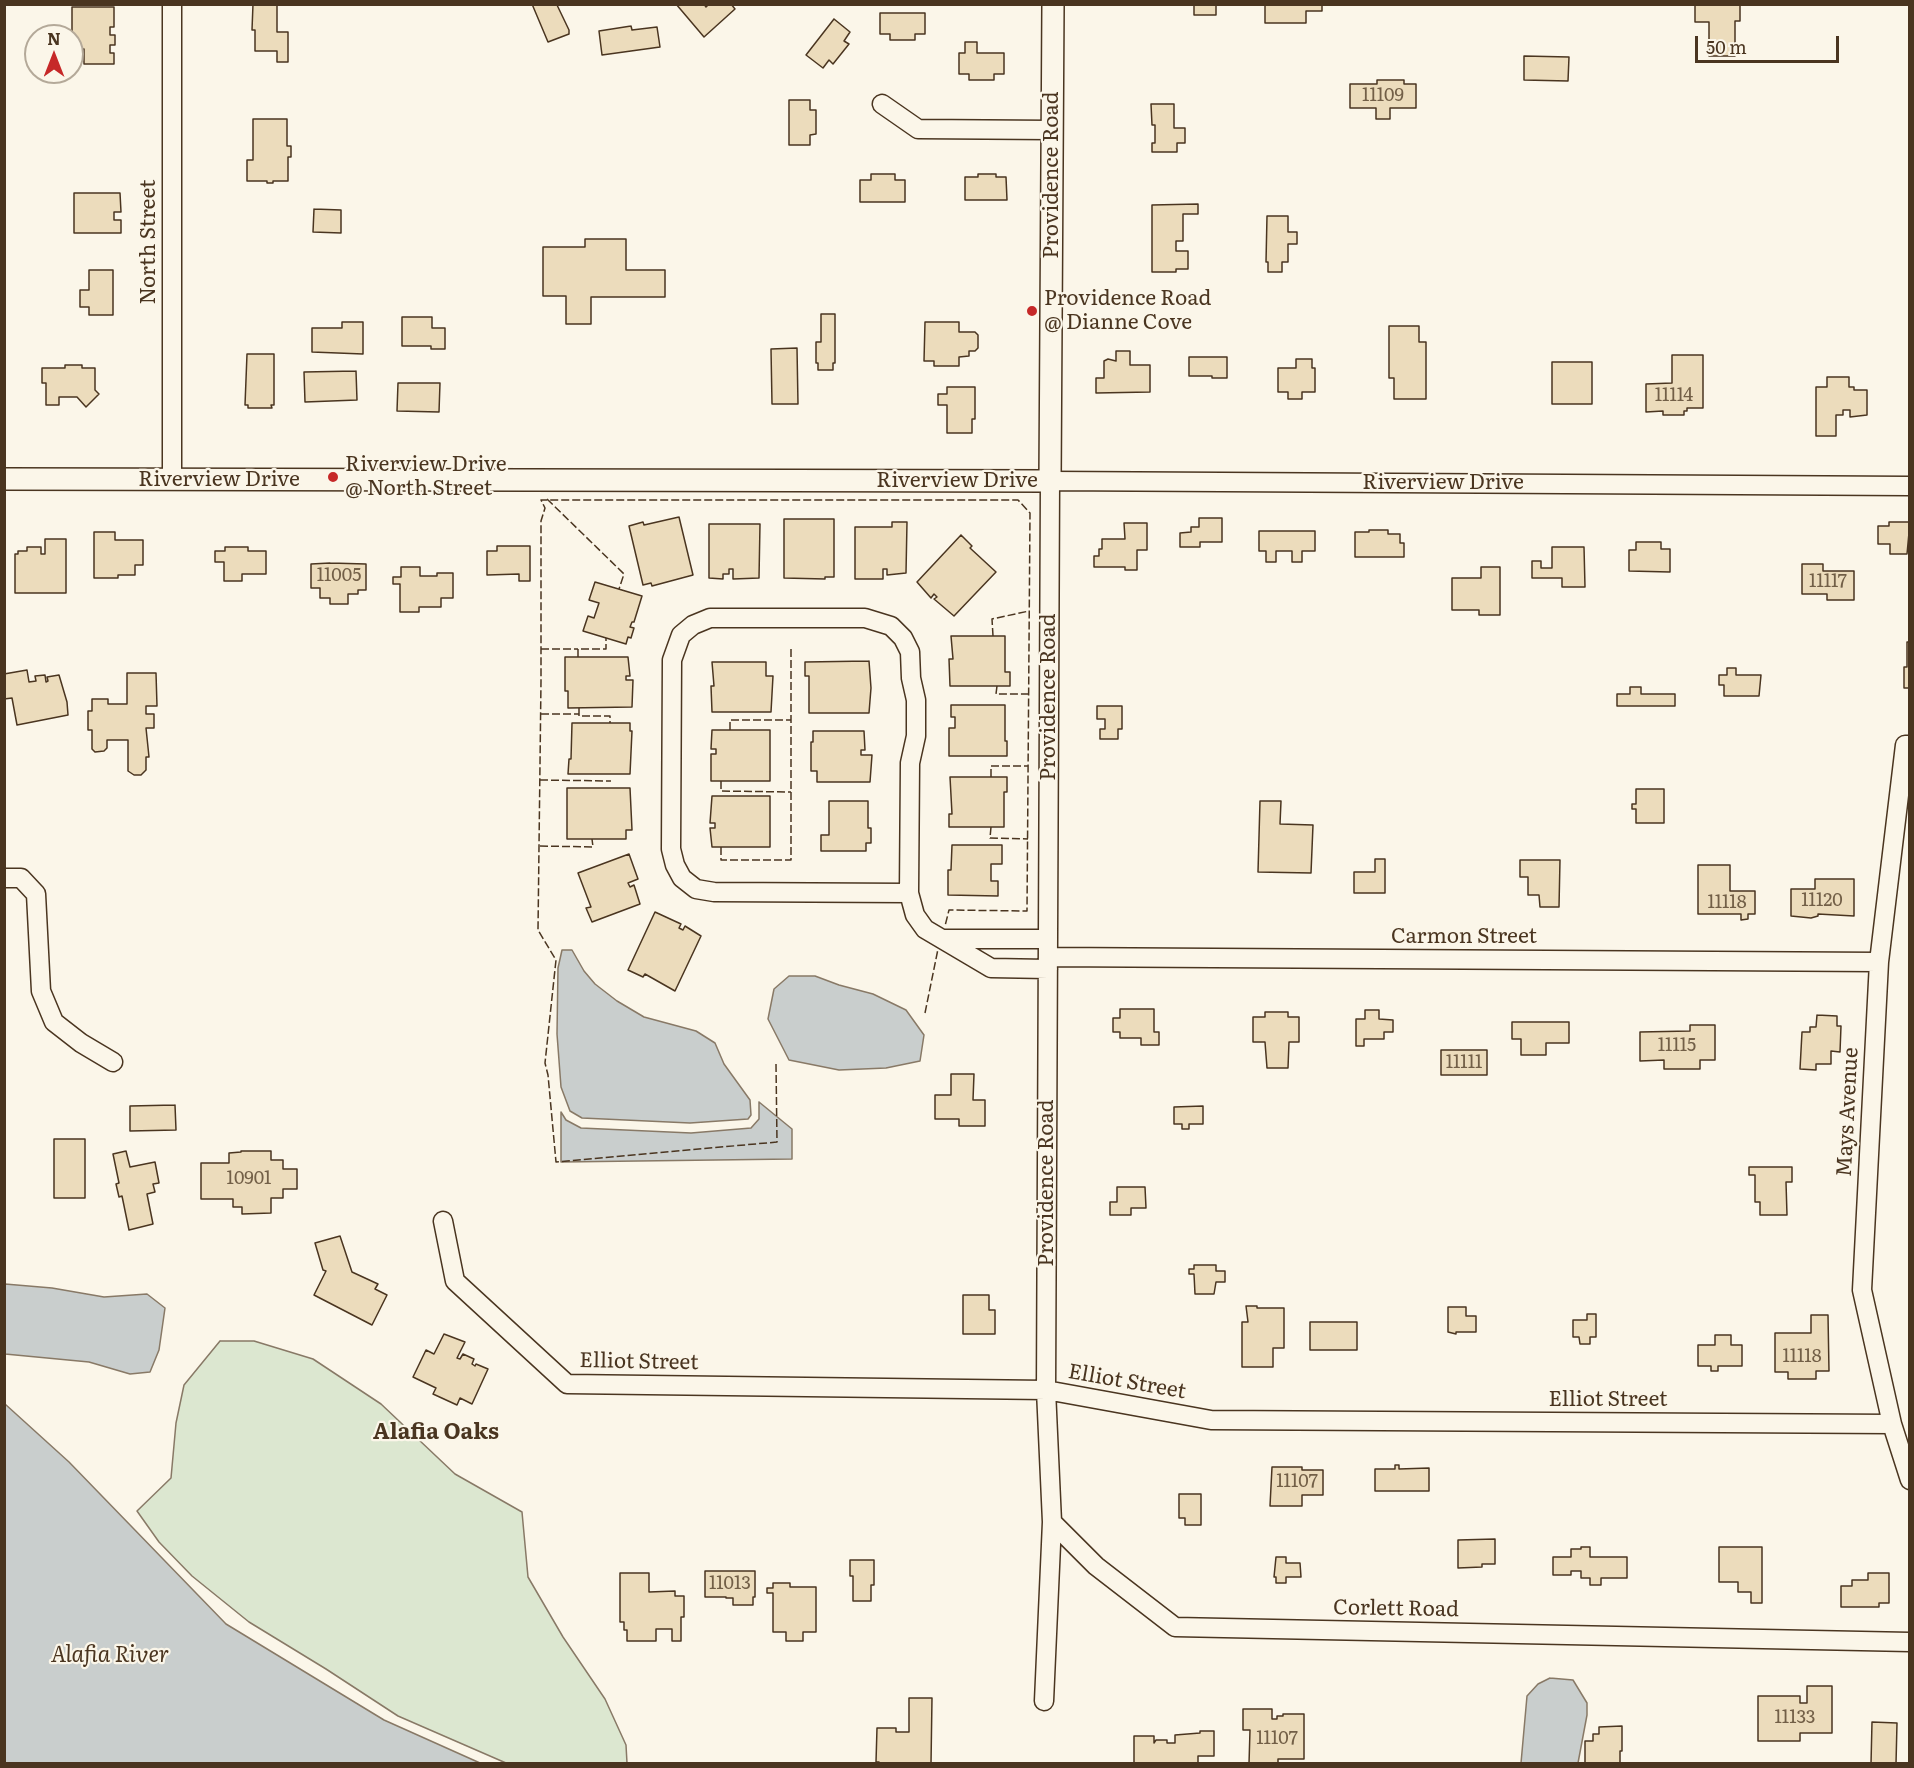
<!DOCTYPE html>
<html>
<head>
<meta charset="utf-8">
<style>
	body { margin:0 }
	#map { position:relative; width:1914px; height:1768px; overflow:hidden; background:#fbf6e9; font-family:Literata,serif }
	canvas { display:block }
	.frame { position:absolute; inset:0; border:6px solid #4a3520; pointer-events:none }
	.north { position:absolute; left:24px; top:24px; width:60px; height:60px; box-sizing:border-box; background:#fbf6e9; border:2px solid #b4a999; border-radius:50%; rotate:0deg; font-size:16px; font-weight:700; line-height:24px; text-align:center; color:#4a3520 }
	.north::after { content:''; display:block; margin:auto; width:21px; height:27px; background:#c62828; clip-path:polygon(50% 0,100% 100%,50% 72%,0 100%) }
	.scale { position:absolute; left:1695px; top:36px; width:144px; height:27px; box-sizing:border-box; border:3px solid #4a3520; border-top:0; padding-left:8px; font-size:18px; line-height:21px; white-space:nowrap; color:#4a3520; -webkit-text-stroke:4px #fbf6e9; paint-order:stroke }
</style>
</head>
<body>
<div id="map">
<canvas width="1914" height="1768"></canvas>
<div class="frame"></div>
<div class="north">N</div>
<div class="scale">50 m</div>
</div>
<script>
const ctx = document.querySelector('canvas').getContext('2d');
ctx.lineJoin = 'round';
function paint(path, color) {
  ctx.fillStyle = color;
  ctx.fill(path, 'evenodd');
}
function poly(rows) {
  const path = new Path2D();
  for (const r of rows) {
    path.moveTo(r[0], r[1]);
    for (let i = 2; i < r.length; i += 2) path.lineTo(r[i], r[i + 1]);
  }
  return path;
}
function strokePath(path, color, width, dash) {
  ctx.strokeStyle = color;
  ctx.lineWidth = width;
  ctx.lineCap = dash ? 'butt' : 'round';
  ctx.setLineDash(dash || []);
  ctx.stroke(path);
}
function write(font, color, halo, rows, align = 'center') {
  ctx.font = font + ' Literata,serif';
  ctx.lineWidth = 4.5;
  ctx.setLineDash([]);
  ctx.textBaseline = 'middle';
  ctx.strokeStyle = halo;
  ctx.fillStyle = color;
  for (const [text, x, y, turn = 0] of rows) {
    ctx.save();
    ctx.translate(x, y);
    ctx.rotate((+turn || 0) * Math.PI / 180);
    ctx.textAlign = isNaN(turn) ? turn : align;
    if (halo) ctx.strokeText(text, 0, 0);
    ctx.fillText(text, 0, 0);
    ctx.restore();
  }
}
const green = poly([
	[220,1341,254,1341,313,1359,381,1404,455,1474,522,1512,528,1577,563,1637,605,1699,626,1745,627,1763,506,1763,398,1716,326,1669,249,1622,192,1576,159,1542,137,1511,171,1478,176,1423,184,1385,220,1341]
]);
paint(green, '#dce7d0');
strokePath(green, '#887966', 1.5);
const water = poly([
	[562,950,572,950,584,971,595,984,617,1001,644,1017,696,1031,715,1043,724,1064,750,1100,751,1115,748,1119,690,1123,582,1118,570,1111,561,1087,557,1034,558,968,562,950],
	[789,976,815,976,839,985,873,994,906,1010,924,1035,920,1061,886,1068,839,1070,789,1060,768,1019,774,989,789,976],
	[759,1102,792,1129,792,1159,561,1162,561,1112,566,1120,581,1128,691,1133,751,1128,759,1119,759,1102],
	[5,1284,52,1288,104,1297,147,1294,165,1308,159,1350,150,1372,130,1374,89,1362,5,1354,5,1284],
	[5,1404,69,1462,226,1624,384,1720,480,1763,5,1763,5,1404],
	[1550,1678,1573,1680,1587,1703,1587,1715,1578,1763,1521,1763,1527,1696,1538,1684,1550,1678]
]);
paint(water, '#c9cecd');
strokePath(water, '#887966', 1.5);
const building = poly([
	[253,4,277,4,277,32,288,32,288,62,277,62,277,51,255,51,255,30,252,30,253,4],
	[532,4,559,4,557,5,569,30,569,34,548,42,532,4],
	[676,4,704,4,706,7,709,4,731,4,735,9,704,37,676,4],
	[1194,4,1216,4,1216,15,1194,15,1194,4],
	[1265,4,1322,4,1322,11,1306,11,1306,23,1265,23,1265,4],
	[1695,4,1740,4,1740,21,1735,21,1735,56,1709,56,1709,22,1695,22,1695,4],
	[72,7,114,7,114,27,110,27,110,35,115,35,115,45,110,45,110,53,114,53,114,64,84,64,84,49,72,49,72,7],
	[880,13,925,13,925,34,915,34,915,40,890,40,890,34,880,34,880,13],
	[834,19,850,32,844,41,849,44,833,64,829,60,823,68,806,55,834,19],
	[631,26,632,30,657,27,660,47,602,55,599,31,631,26],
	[965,42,977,42,977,53,1004,53,1004,74,994,74,994,80,969,80,969,74,959,74,959,53,965,53,965,42],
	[1524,56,1569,57,1568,81,1524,80,1524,56],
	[1377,80,1404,80,1404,84,1416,84,1416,108,1390,108,1390,119,1376,119,1376,108,1350,108,1350,84,1377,84,1377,80],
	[789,100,810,100,810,110,816,110,816,134,810,135,810,145,789,145,789,100],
	[1151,104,1174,104,1174,128,1185,128,1185,143,1177,143,1177,152,1152,152,1152,143,1155,143,1155,125,1152,125,1151,104],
	[253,119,287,119,287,146,291,146,291,157,288,157,288,181,273,181,273,183,267,183,267,181,247,181,247,160,253,160,253,119],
	[871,174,895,174,895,180,905,180,905,202,860,202,860,180,871,180,871,174],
	[978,174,996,174,996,177,1006,177,1007,200,965,200,965,177,978,177,978,174],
	[74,193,120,193,121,212,114,212,114,220,121,220,121,233,74,233,74,193],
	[1198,204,1198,214,1183,214,1183,241,1176,241,1176,251,1188,251,1188,269,1176,269,1176,272,1152,272,1152,205,1198,204],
	[314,209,341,210,341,233,313,232,314,209],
	[1267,216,1288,216,1288,232,1297,232,1297,244,1288,244,1288,262,1282,262,1282,272,1268,272,1268,262,1266,262,1267,216],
	[585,239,626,239,626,270,665,270,665,297,591,297,591,324,566,324,566,296,543,296,543,247,585,247,585,239],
	[89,270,113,270,113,315,89,315,89,307,80,307,80,290,89,290,89,270],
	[821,314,835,314,835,363,833,363,833,370,818,370,818,363,816,363,816,342,821,342,821,314],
	[402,317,432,317,432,328,445,328,445,349,431,349,431,346,402,346,402,317],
	[342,322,363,322,363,354,312,352,312,328,342,328,342,322],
	[925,322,959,322,959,332,975,332,978,335,978,348,975,351,969,351,969,356,959,357,959,366,934,366,934,361,924,361,925,322],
	[1389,326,1419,326,1419,342,1426,342,1426,399,1394,399,1394,378,1389,378,1389,326],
	[797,348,798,404,772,404,771,349,797,348],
	[1116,351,1130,351,1130,365,1150,365,1150,392,1096,393,1096,378,1104,378,1104,361,1108,359,1116,361,1116,351],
	[247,354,274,354,274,405,271,405,272,408,248,408,248,405,245,405,247,354],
	[1672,355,1703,355,1703,408,1687,408,1687,411,1684,411,1684,415,1663,415,1663,411,1646,412,1646,384,1672,383,1672,355],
	[1189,357,1227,357,1227,378,1212,378,1212,376,1189,376,1189,357],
	[1296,359,1312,359,1312,368,1315,368,1315,392,1302,392,1302,399,1288,399,1288,392,1278,392,1278,368,1296,368,1296,359],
	[1552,362,1592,362,1592,404,1552,404,1552,362],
	[65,365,82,365,82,368,95,368,95,390,99,394,86,407,77,397,59,397,59,405,46,405,46,383,42,383,42,368,65,368,65,365],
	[356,371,357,400,305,402,304,372,356,371],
	[1827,377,1849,377,1849,387,1854,387,1854,390,1867,390,1867,415,1850,417,1850,410,1843,410,1843,415,1836,415,1836,436,1816,436,1816,387,1827,387,1827,377],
	[398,383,440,383,439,412,397,411,398,383],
	[947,387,975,387,975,419,972,419,972,433,947,433,947,405,938,405,938,394,947,394,947,387],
	[679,517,693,575,652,586,651,583,643,585,629,526,643,522,644,525,679,517],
	[1199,518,1222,518,1222,542,1200,542,1200,547,1180,547,1180,533,1191,532,1191,527,1199,527,1199,518],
	[784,519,834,519,834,577,825,577,825,579,784,578,784,519],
	[892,522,907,522,906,573,887,575,887,569,883,569,883,579,855,579,855,527,892,527,892,522],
	[1889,522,1910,522,1907,554,1890,554,1890,544,1878,544,1878,526,1889,526,1889,522],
	[1124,523,1147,523,1147,550,1137,550,1137,570,1125,570,1125,567,1094,567,1094,556,1099,556,1099,549,1102,549,1102,539,1125,539,1124,523],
	[709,524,760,524,759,578,733,579,733,569,729,569,729,574,723,574,723,579,709,578,709,524],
	[1369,530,1388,530,1388,534,1400,534,1400,543,1404,543,1404,557,1355,557,1355,532,1369,532,1369,530],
	[1259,531,1315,531,1315,551,1302,551,1302,562,1292,562,1292,551,1276,551,1276,562,1266,562,1266,551,1259,551,1259,531],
	[94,532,115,532,115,540,143,540,143,565,135,565,135,575,118,575,118,578,94,578,94,532],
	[961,535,972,546,970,548,996,572,954,616,934,599,937,597,934,594,931,598,917,582,961,535],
	[45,539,66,539,66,593,15,593,15,554,18,554,18,551,27,551,27,547,41,547,41,554,45,554,45,539],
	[1636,542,1661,542,1661,549,1670,549,1670,572,1629,571,1629,550,1636,550,1636,542],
	[497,546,530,546,530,581,519,581,519,574,487,575,487,551,497,551,497,546],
	[225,547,248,547,248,551,266,551,266,574,242,574,242,581,224,581,224,562,215,562,215,551,225,551,225,547],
	[1552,547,1584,547,1585,587,1562,587,1562,578,1532,578,1532,561,1541,561,1541,568,1552,568,1552,547],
	[330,563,366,564,366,590,358,590,358,594,348,594,348,604,330,604,330,598,320,598,320,588,311,588,311,564,330,563],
	[1802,564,1823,564,1823,571,1854,571,1854,600,1827,600,1827,594,1802,594,1802,564],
	[401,567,420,567,420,576,437,576,437,573,453,573,453,598,441,598,441,607,419,607,419,612,400,612,400,584,393,584,393,577,401,577,401,567],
	[1481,567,1500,567,1500,615,1479,615,1479,610,1452,610,1452,578,1481,578,1481,567],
	[595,582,642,596,634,622,632,622,630,627,634,628,631,638,628,637,626,644,583,631,588,616,594,618,599,603,589,600,595,582],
	[951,636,1005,636,1005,672,1010,672,1010,686,950,686,949,659,953,659,951,636],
	[1907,642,1910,642,1910,688,1904,688,1904,667,1907,667,1907,642],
	[565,657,628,657,630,676,626,676,626,680,633,680,632,707,568,708,568,691,565,691,565,657],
	[869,661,871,688,869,713,809,713,809,676,805,676,805,662,869,661],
	[712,662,766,662,766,676,773,676,771,712,712,712,711,686,714,686,712,662],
	[1727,668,1736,668,1736,675,1761,675,1759,696,1724,696,1724,685,1719,685,1719,675,1727,675,1727,668],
	[27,670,29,682,36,681,35,676,45,675,46,682,48,681,47,677,59,675,67,702,68,715,17,725,12,698,4,699,4,674,27,670],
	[127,673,156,673,157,706,146,706,146,714,154,714,154,728,146,728,149,757,146,757,146,770,141,775,134,775,128,771,128,740,107,740,107,748,104,751,95,752,92,749,92,730,88,730,88,711,92,711,92,699,108,699,108,704,127,704,127,673],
	[1630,687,1641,687,1641,694,1675,694,1675,706,1617,706,1617,694,1630,694,1630,687],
	[951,705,1005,705,1005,741,1007,741,1007,756,949,756,949,728,955,728,955,717,951,717,951,705],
	[1097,706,1122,706,1122,729,1118,729,1118,739,1100,739,1100,729,1105,729,1105,719,1097,719,1097,706],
	[572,723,630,723,630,731,632,731,630,774,568,774,569,759,571,759,572,723],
	[712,730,770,730,770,781,711,781,711,754,716,754,716,749,711,749,712,730],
	[813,731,864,731,865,750,861,750,861,755,872,755,870,782,817,782,817,771,811,771,811,742,813,742,813,731],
	[950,777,1007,777,1007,792,1004,792,1004,827,949,827,949,814,952,814,950,777],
	[567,788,630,788,632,830,626,830,626,839,567,839,567,788],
	[1636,789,1664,789,1664,823,1636,823,1636,809,1632,809,1632,804,1636,804,1636,789],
	[712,796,770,796,770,847,712,847,710,828,715,828,715,823,710,823,712,796],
	[829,801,868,801,868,828,871,828,871,843,866,843,866,851,821,851,821,835,829,835,829,801],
	[1260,801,1281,801,1280,824,1313,825,1311,873,1258,872,1260,801],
	[952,845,1002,845,1002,864,991,864,991,881,998,881,998,896,948,895,948,870,951,870,952,845],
	[629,854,638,879,628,883,630,887,634,885,640,904,592,922,586,908,591,907,578,873,629,854],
	[1375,859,1385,859,1385,893,1354,893,1354,872,1375,872,1375,859],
	[1520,860,1560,860,1559,907,1540,907,1539,895,1528,895,1528,877,1520,877,1520,860],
	[1698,865,1730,865,1730,891,1755,891,1755,914,1748,914,1748,919,1741,920,1741,914,1698,914,1698,865],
	[1815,879,1854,879,1854,916,1818,914,1818,916,1811,918,1791,916,1791,889,1815,889,1815,879],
	[655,912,681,924,679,928,683,930,685,926,701,936,675,991,645,974,643,977,628,970,655,912],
	[1120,1009,1154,1009,1154,1032,1159,1032,1159,1045,1141,1045,1141,1038,1120,1038,1120,1032,1113,1032,1113,1018,1120,1018,1120,1009],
	[1365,1010,1379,1010,1379,1019,1393,1020,1393,1032,1384,1032,1384,1039,1364,1039,1364,1046,1356,1046,1356,1019,1365,1019,1365,1010],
	[1265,1012,1288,1012,1288,1017,1299,1017,1299,1042,1289,1042,1288,1068,1267,1068,1265,1042,1253,1042,1253,1017,1265,1017,1265,1012],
	[1817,1015,1837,1016,1837,1026,1841,1026,1840,1052,1831,1051,1831,1064,1816,1064,1816,1070,1800,1069,1802,1032,1810,1032,1810,1027,1816,1027,1817,1015],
	[1512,1022,1569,1022,1569,1043,1546,1043,1546,1055,1521,1055,1521,1039,1512,1039,1512,1022],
	[1690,1025,1715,1025,1715,1060,1700,1060,1700,1069,1664,1069,1664,1060,1640,1061,1640,1032,1690,1031,1690,1025],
	[1441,1050,1487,1050,1487,1075,1441,1075,1441,1050],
	[951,1074,974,1074,973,1100,985,1100,985,1126,959,1126,959,1119,935,1119,935,1095,951,1095,951,1074],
	[175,1105,176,1130,130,1131,130,1106,175,1105],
	[1203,1106,1203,1124,1189,1124,1189,1129,1182,1129,1182,1124,1174,1124,1174,1107,1203,1106],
	[54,1139,85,1139,85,1198,54,1198,54,1139],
	[126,1151,130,1167,155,1162,159,1183,153,1184,155,1192,147,1194,153,1224,129,1230,122,1196,119,1197,116,1184,119,1183,113,1154,126,1151],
	[241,1151,271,1151,271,1160,283,1160,283,1169,297,1169,297,1189,283,1189,283,1198,271,1198,271,1213,242,1214,242,1207,233,1207,233,1199,201,1199,201,1163,229,1163,229,1153,241,1152,241,1151],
	[1749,1167,1792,1167,1792,1182,1786,1182,1787,1215,1760,1215,1760,1202,1755,1202,1755,1175,1749,1175,1749,1167],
	[1117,1187,1145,1187,1146,1208,1131,1208,1131,1215,1110,1215,1110,1202,1117,1202,1117,1187],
	[340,1236,352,1272,378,1284,375,1289,387,1295,372,1325,314,1295,326,1271,323,1270,315,1243,340,1236],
	[1194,1265,1216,1265,1216,1271,1225,1271,1225,1282,1216,1282,1214,1294,1195,1294,1194,1274,1189,1274,1189,1269,1194,1269,1194,1265],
	[963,1295,989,1295,989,1310,995,1310,995,1334,963,1334,963,1295],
	[1246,1306,1257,1306,1257,1308,1284,1308,1284,1348,1273,1348,1273,1367,1242,1367,1242,1322,1248,1322,1246,1306],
	[1448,1307,1466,1307,1466,1316,1476,1316,1476,1332,1456,1332,1456,1334,1448,1332,1448,1307],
	[1587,1314,1596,1314,1596,1337,1590,1337,1590,1344,1580,1344,1579,1337,1573,1337,1573,1320,1587,1320,1587,1314],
	[1811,1315,1828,1315,1829,1371,1816,1371,1816,1379,1788,1379,1788,1372,1775,1372,1775,1333,1811,1333,1811,1315],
	[1310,1322,1357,1322,1357,1350,1310,1350,1310,1322],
	[444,1334,465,1342,457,1358,460,1359,463,1354,474,1359,472,1364,475,1366,476,1364,488,1369,472,1404,460,1398,457,1405,433,1394,436,1388,413,1377,426,1350,434,1354,444,1334],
	[1715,1335,1731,1335,1731,1345,1742,1345,1742,1366,1718,1366,1718,1371,1711,1371,1711,1366,1698,1366,1698,1345,1715,1345,1715,1335],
	[1395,1465,1399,1465,1399,1469,1429,1468,1429,1491,1375,1491,1375,1469,1395,1469,1395,1465],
	[1272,1467,1302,1467,1302,1470,1323,1470,1323,1495,1302,1495,1302,1506,1270,1506,1272,1467],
	[1179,1494,1201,1494,1201,1525,1185,1525,1185,1518,1179,1518,1179,1494],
	[1495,1539,1495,1564,1482,1564,1482,1567,1458,1568,1458,1540,1495,1539],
	[1581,1547,1590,1547,1590,1557,1627,1557,1627,1578,1601,1578,1601,1585,1590,1585,1590,1578,1581,1578,1581,1571,1571,1571,1571,1575,1553,1575,1553,1557,1571,1557,1571,1549,1581,1549,1581,1547],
	[1719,1547,1762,1547,1762,1603,1751,1603,1751,1592,1738,1592,1738,1582,1719,1582,1719,1547],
	[1276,1557,1286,1557,1286,1563,1300,1563,1301,1577,1286,1577,1286,1583,1276,1583,1276,1577,1274,1577,1276,1557],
	[850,1560,874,1560,874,1585,871,1585,871,1601,853,1601,853,1576,850,1576,850,1560],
	[705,1571,755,1571,755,1597,753,1597,753,1605,733,1605,733,1598,726,1598,726,1597,705,1597,705,1571],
	[620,1573,649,1573,649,1592,675,1591,675,1596,684,1596,684,1617,681,1617,681,1641,672,1641,672,1629,656,1629,656,1641,627,1641,627,1630,624,1630,624,1622,620,1622,620,1573],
	[1868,1573,1889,1573,1889,1603,1879,1603,1879,1607,1841,1607,1841,1586,1852,1586,1852,1580,1868,1580,1868,1573],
	[773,1583,790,1583,790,1587,816,1587,816,1632,803,1632,803,1641,786,1641,786,1632,773,1632,773,1593,767,1593,767,1588,773,1588,773,1583],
	[1807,1686,1832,1686,1832,1733,1800,1733,1800,1741,1758,1741,1758,1696,1800,1696,1800,1703,1807,1703,1807,1686],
	[909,1698,932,1698,931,1764,879,1764,879,1762,876,1762,877,1728,896,1728,896,1732,909,1732,909,1698],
	[1243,1709,1272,1709,1272,1719,1277,1719,1277,1716,1283,1716,1283,1714,1304,1714,1304,1759,1278,1759,1278,1764,1249,1764,1250,1730,1243,1730,1243,1709],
	[1872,1722,1897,1723,1896,1764,1871,1764,1872,1722],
	[1622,1726,1622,1751,1620,1751,1620,1764,1585,1764,1585,1741,1593,1741,1593,1734,1599,1734,1599,1727,1622,1726],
	[1200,1731,1214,1731,1214,1756,1198,1756,1198,1764,1134,1764,1134,1736,1154,1736,1154,1743,1156,1740,1167,1740,1167,1743,1175,1743,1175,1735,1200,1733,1200,1731]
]);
paint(building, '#ecdcbc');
strokePath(building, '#4a3520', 1.5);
const minor = poly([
	[172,4,172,480],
	[882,104,918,129,1052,130],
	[1910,486,1050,481,1046,1390,1052,1522,1096,1566,1175,1627,1910,1642],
	[1910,745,1905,745,1879,962,1862,1290,1892,1424,1910,1480],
	[4,878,21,878,36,894,41,991,54,1022,81,1043,113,1062],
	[909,893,714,892,696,889,682,878,675,865,671,849,672,660,681,635,693,625,710,618,865,618,891,626,903,638,910,652,911,678,916,700,916,736,910,763,909,893,915,915,925,929,991,968,1048,969],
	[944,939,1048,939],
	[1048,957,1879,962],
	[443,1221,455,1281,567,1384,1046,1390,1211,1420,1892,1424],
	[1044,1701,1052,1522]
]);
const tertiary = poly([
	[4,479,1050,481,1053,4]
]);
strokePath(minor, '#4a3520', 21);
strokePath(tertiary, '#4a3520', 24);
strokePath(minor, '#fbf6e9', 18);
strokePath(tertiary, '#fbf6e9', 21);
strokePath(poly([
	[547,499,624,574,619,589],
	[993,636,992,619,1029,611],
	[541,649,578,649],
	[578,657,578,649,606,649,606,638],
	[997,686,996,694,1029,694],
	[579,708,579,716,610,716,610,723],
	[541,714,579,714],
	[730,730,730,720,791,720],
	[991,777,991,766,1028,766],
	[540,780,611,781],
	[721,781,721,791,791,792],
	[991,827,990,838,1028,839],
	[540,846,593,847,592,839],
	[721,847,721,860,791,860,791,649],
	[925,1013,938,949],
	[776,1064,777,1142,556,1162,548,1075,545,1063,556,960,538,930,541,681,541,521,545,508,541,500,1018,500,1030,513,1027,911,949,910,945,926]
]), '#4a3520', 1.5, [8, 3]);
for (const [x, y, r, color] of [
	[1032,311,6,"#c62828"],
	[333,477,6,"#c62828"]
]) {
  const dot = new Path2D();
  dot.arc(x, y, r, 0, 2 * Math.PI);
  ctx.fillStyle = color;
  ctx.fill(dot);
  strokePath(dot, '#fbf6e9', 2);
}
write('18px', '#725f47', null, [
	["11109",1383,96],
	["11114",1674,396],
	["11005",339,576],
	["11117",1828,582],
	["11120",1822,901],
	["11118",1727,903],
	["11115",1677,1046],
	["11111",1464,1063],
	["10901",249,1179],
	["11118",1802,1357],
	["11107",1297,1482],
	["11013",730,1584],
	["11133",1795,1718],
	["11107",1277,1739]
]);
write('21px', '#4a3520', '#fbf6e9', [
	["Providence Road",1052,175,-90],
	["North Street",149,242,-90],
	["Riverview Drive",219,480],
	["Riverview Drive",957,481],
	["Riverview Drive",1443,483],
	["Providence Road",1049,697,-90],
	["Carmon Street",1464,937],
	["Mays Avenue",1848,1112,-87],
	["Providence Road",1047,1183,-90],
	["Elliot Street",639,1362,1],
	["Elliot Street",1127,1382,10],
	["Elliot Street",1608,1400],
	["Corlett Road",1396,1609,1]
]);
write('21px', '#4a3520', '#fbf6e9', [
	["Providence Road",1044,299],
	["@ Dianne Cove",1044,323],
	["Riverview Drive",345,465],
	["@ North Street",345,489]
], 'left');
write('bold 22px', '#4a3520', '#fbf6e9', [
	["Alafia Oaks",436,1433]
]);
write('italic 22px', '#4a3520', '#fbf6e9', [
	["Alafia River",110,1656]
]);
</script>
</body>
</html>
